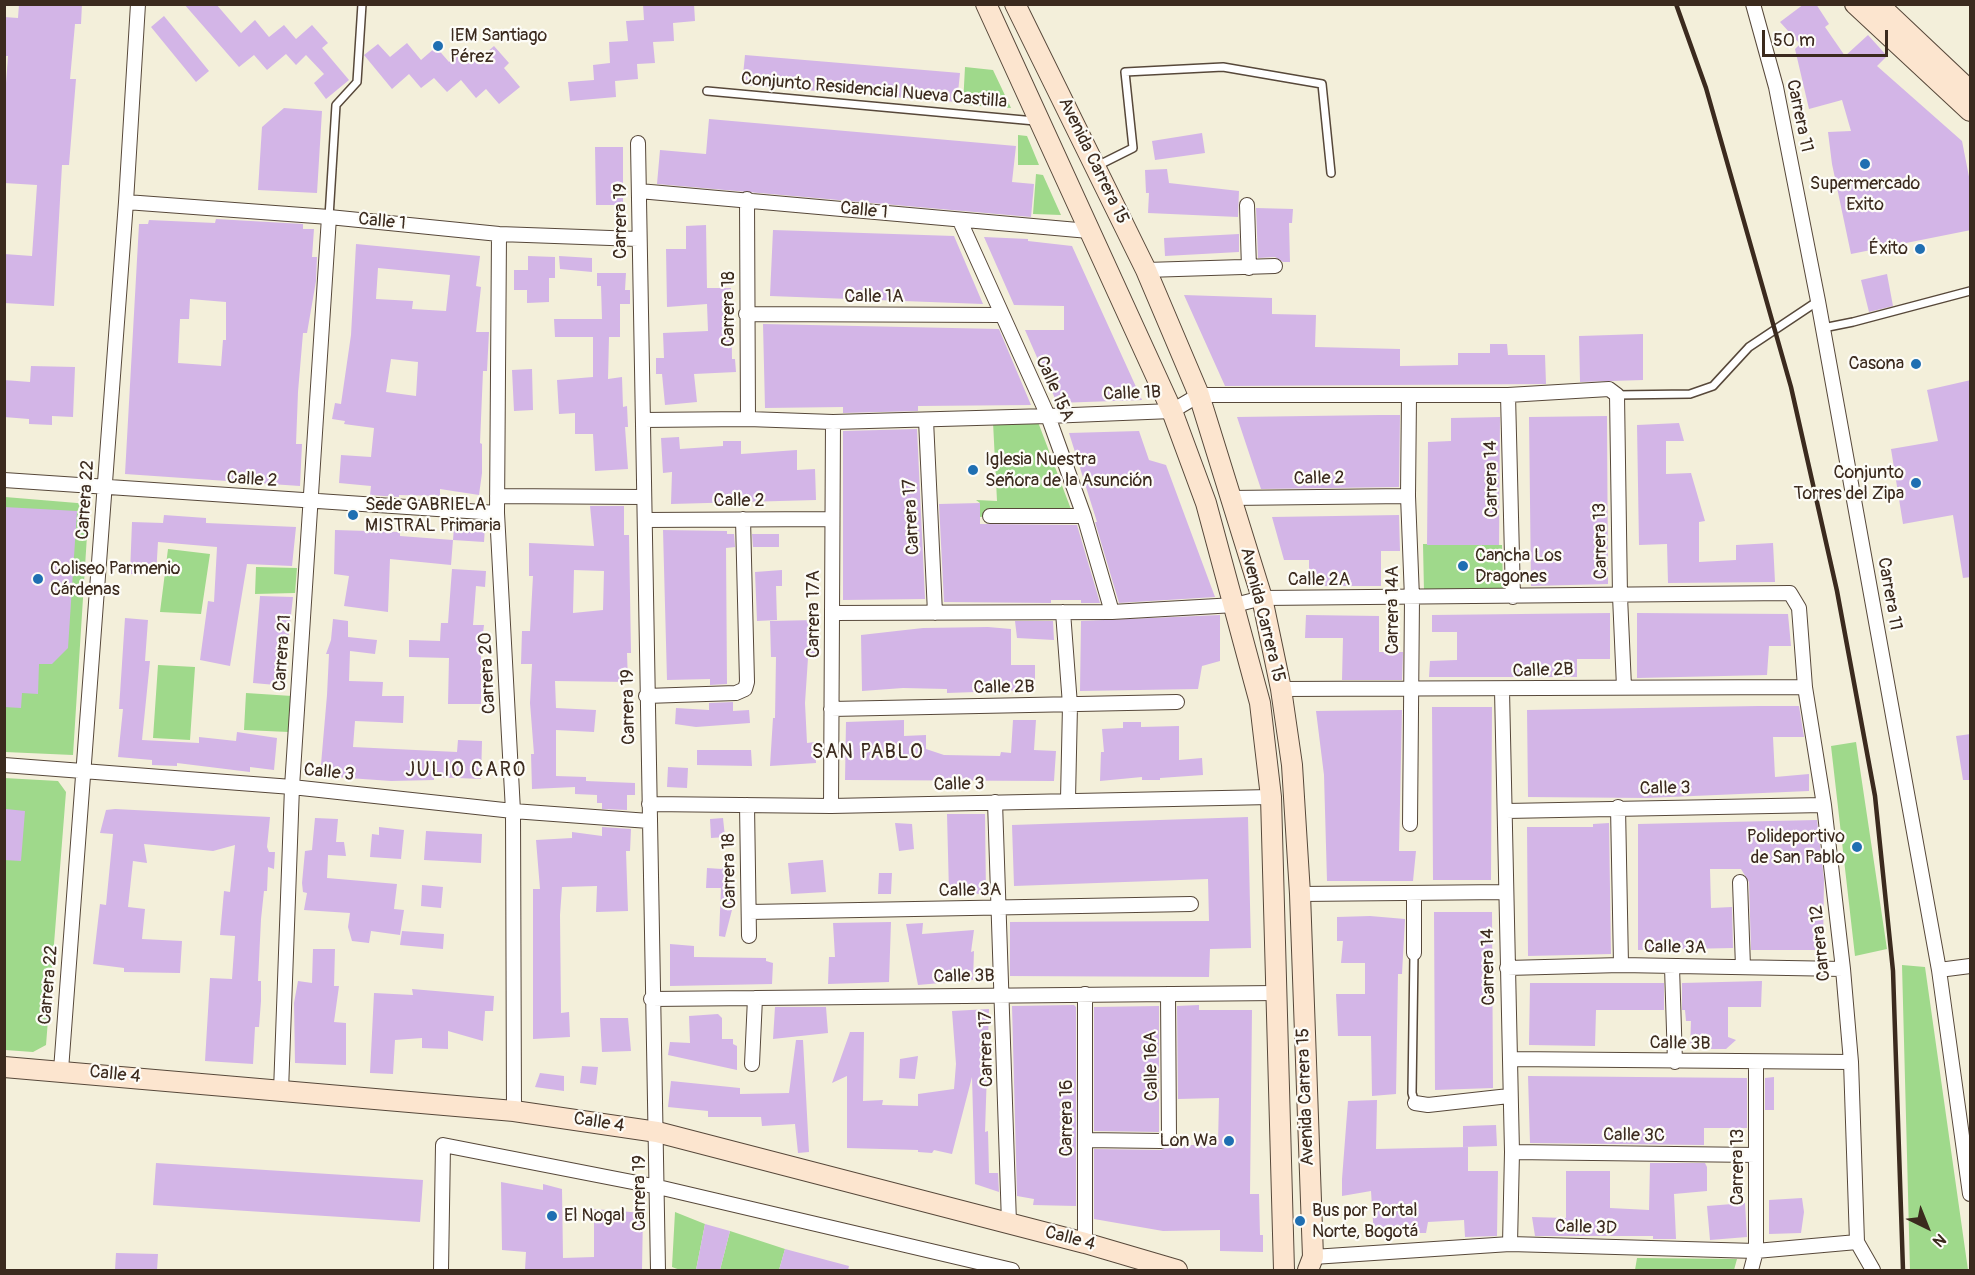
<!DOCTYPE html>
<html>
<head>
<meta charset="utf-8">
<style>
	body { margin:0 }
	#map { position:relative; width:1975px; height:1275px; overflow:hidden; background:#f3efda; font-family:Pangolin,sans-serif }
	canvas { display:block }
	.frame { position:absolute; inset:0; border:6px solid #3b2a1e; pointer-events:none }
	.north { position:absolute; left:1897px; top:1197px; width:60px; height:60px; -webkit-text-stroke:4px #fdfcf7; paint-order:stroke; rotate:137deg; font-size:16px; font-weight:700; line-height:24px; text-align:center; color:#3b2a1e }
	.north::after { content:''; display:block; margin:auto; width:21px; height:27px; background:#3b2a1e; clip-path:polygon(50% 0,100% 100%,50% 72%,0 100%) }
	.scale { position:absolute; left:1762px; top:30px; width:126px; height:27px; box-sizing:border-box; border:3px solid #3b2a1e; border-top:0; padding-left:8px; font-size:18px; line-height:21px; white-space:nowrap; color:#3b2a1e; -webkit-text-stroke:4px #fdfcf7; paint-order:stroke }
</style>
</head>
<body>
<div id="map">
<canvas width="1975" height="1275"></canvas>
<div class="frame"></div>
<div class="north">N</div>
<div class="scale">50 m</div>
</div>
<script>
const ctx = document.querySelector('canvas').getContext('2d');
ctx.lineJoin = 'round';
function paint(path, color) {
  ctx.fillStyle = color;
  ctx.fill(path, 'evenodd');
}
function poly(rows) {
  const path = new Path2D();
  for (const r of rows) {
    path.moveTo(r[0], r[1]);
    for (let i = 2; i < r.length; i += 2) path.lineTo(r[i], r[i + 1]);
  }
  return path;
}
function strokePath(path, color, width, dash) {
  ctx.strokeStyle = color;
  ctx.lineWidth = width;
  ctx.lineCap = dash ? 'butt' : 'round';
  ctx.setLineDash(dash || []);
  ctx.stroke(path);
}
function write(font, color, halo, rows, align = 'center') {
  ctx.font = font + ' Pangolin,sans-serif';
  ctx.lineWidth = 4.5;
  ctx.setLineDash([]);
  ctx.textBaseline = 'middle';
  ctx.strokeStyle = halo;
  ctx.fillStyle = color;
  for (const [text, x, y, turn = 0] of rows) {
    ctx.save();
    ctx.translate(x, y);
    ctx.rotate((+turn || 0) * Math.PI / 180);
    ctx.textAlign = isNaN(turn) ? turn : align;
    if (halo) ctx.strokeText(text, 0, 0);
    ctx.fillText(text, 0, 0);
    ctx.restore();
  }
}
paint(poly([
	[965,67,993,70,1011,108,963,105],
	[1018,135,1027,136,1039,165,1018,165],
	[1036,174,1043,175,1061,215,1033,214],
	[993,422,1038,422,1072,512,979,517,980,503,976,500,997,501],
	[5,497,89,504,73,755,5,752],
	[1423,544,1502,545,1503,588,1424,592],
	[168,549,210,554,201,614,160,612],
	[256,567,297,568,295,593,255,594],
	[158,665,195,667,190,740,153,738],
	[246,693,292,696,289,732,244,730],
	[1856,742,1887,949,1855,956,1831,746],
	[4,778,58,781,66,792,46,1045,33,1052,5,1050],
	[1902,965,1925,967,1968,1270,1910,1270],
	[675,1212,705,1224,696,1270,680,1270,672,1267],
	[730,1231,785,1249,779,1270,720,1270],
	[1637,1258,1737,1259,1734,1270,1635,1270]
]), '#9fd98b');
paint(poly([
	[19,4,82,4,81,24,75,24,70,79,76,79,69,165,62,165,54,306,4,303,4,254,32,256,37,185,4,183,4,110,8,56,4,56,4,17,18,18],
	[184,4,216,4,241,33,255,20,269,37,284,25,296,39,312,25,328,43,322,48,349,80,326,99,314,83,324,74,306,55,296,65,286,54,267,70,254,55,239,67],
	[643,4,694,4,695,21,673,23,674,41,653,42,655,63,637,64,638,79,615,81,616,97,570,101,568,82,594,80,593,65,610,63,609,42,628,41,626,21,644,20],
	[1804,4,1816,4,1829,24,1825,27,1845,56,1868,35,1887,56,1877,66,1962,141,1971,187,1971,230,1851,254,1832,164,1828,132,1851,131,1842,100,1809,109,1795,49,1800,44,1780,22],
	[164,16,209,71,196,82,151,27],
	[407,43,421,60,436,47,449,62,466,47,477,61,494,46,509,63,504,68,520,87,499,104,486,89,476,98,461,80,447,92,434,78,421,88,409,74,392,89,364,55,378,44,390,57],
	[745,55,960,73,957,102,742,85],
	[284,108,322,111,317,193,258,190,262,127],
	[709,119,1016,146,1012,182,1034,184,1031,217,657,184,660,150,706,154],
	[1202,133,1205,153,1155,160,1152,141],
	[595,147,623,147,623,205,596,205],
	[1167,169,1169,183,1239,191,1238,217,1148,213,1149,193,1146,193,1145,170],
	[1256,208,1293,209,1292,223,1289,223,1290,262,1283,262,1275,257,1258,258],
	[216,219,303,224,303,229,314,229,312,257,317,257,316,281,307,333,303,333,298,392,296,444,302,444,300,486,125,474,139,224,148,224,149,220,215,223],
	[190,299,226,302,226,340,223,340,221,366,178,363,180,319,189,319],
	[706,225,707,288,731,288,732,359,735,359,736,372,694,374,697,402,665,405,662,374,656,374,656,358,664,358,663,333,708,331,707,304,667,307,666,249,686,249,686,226],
	[773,230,954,236,983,304,770,296],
	[1239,234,1239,252,1165,256,1164,238],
	[984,237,1028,239,1028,241,1072,246,1142,400,1057,403,1025,330,1064,330,1064,306,1014,305],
	[356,244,480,256,476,286,481,287,476,332,489,332,487,371,483,371,480,443,482,444,482,473,479,495,440,489,440,496,399,495,399,497,370,495,371,486,339,483,341,455,371,457,374,428,344,424,345,421,332,419,335,403,341,404,351,335],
	[378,268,450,275,446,311,412,309,413,301,376,299],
	[391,359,418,362,416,396,386,392],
	[528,256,555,257,555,278,549,278,549,302,527,303,527,290,514,290,514,270,528,270],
	[559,256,592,258,592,272,560,269],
	[597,273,626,273,625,290,630,290,630,304,620,304,620,337,609,337,608,379,622,377,623,407,627,406,628,427,625,427,628,469,595,471,593,434,575,434,575,413,559,414,557,380,593,377,593,337,555,337,554,319,602,319,601,286,597,286],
	[1887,274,1893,306,1869,312,1861,280],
	[1184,295,1272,298,1272,314,1316,315,1315,347,1400,349,1400,366,1458,365,1458,353,1490,353,1490,344,1507,344,1508,355,1545,355,1546,384,1225,386],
	[763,324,999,329,1031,405,918,406,918,411,843,413,843,407,765,408],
	[1643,334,1643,380,1580,382,1579,336],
	[31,366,75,367,73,417,52,416,52,425,29,424,29,419,4,417,4,380,30,382],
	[532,369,533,410,514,411,512,370],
	[1971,380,1971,577,1963,578,1953,515,1903,524,1891,449,1938,441,1927,390],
	[1379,415,1400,415,1399,487,1261,489,1237,417],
	[1607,416,1608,584,1531,586,1529,417],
	[1500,417,1499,545,1427,545,1428,442,1451,441,1451,418],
	[1679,423,1684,441,1666,441,1666,474,1691,473,1705,521,1699,522,1699,562,1736,560,1736,545,1773,543,1775,582,1668,583,1667,544,1639,545,1637,425],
	[917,429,925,599,843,600,843,431],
	[1139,431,1149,460,1166,465,1215,597,1119,603,1095,522,1097,522,1069,433],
	[679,437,680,449,723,446,723,441,741,441,741,454,797,450,797,470,815,469,816,500,671,504,672,472,663,473,661,438],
	[980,503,980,524,1077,525,1100,603,1081,603,1081,600,1051,600,1051,603,944,602,939,504],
	[590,506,624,506,624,535,629,535,631,653,627,653,628,682,555,681,556,708,596,710,594,732,556,730,556,776,586,777,586,781,635,783,635,795,627,795,627,810,602,809,602,803,597,803,597,795,575,794,575,787,532,789,531,754,534,754,530,703,532,664,521,664,522,631,530,631,533,576,529,576,529,543,594,546],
	[574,570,604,571,603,610,573,613],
	[4,507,77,511,68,648,52,664,39,664,38,694,22,693,21,708,4,707],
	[164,515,206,518,206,523,296,527,292,566,247,564,230,666,200,660,208,601,214,602,217,547,158,542,156,575,130,574,132,522,163,523],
	[1399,515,1400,551,1381,551,1381,586,1309,586,1309,560,1284,560,1272,517],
	[485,526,484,542,453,540,454,527],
	[335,530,400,532,400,536,453,540,451,565,390,559,388,612,344,606,349,576,334,574],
	[663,530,727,531,727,534,734,534,735,547,726,548,727,684,710,685,710,679,667,680],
	[752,534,779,534,779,547,753,547],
	[452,569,486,571,485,587,476,586,473,625,484,625,481,648,481,704,448,704,449,658,409,657,409,640,440,641,441,623,448,623],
	[782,570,782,586,776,586,777,620,757,621,755,572],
	[260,596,293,597,287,650,279,650,276,685,253,683],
	[1610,613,1610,659,1577,659,1577,677,1429,677,1430,661,1457,660,1457,632,1432,632,1432,615],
	[1637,613,1788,614,1791,646,1769,646,1767,675,1637,678],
	[1220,615,1220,661,1202,666,1198,689,1080,691,1081,621],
	[1306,615,1379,616,1379,652,1403,652,1402,680,1342,680,1343,638,1305,638],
	[125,618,148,620,145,661,150,661,142,740,199,743,199,737,236,741,237,732,277,738,274,770,250,767,250,772,177,763,177,766,152,765,152,760,118,757,123,709,119,709],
	[333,619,348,621,348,637,377,640,375,654,350,651,349,681,383,682,382,696,404,696,403,723,355,721,353,747,457,752,458,740,482,741,481,779,434,777,434,780,391,781,320,776,327,695,329,654,326,654,331,640],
	[815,620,816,658,808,658,805,703,807,743,815,742,816,763,770,766,773,718,775,718,776,657,771,657,770,621],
	[1015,621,1053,621,1054,640,1017,638],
	[988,627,1011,629,1011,665,1035,665,1035,690,947,693,947,689,903,688,862,691,861,635,923,628],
	[733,702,733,711,749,710,750,723,696,727,675,724,676,708,709,710,709,703],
	[1758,706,1799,706,1804,737,1773,737,1775,777,1809,774,1809,791,1647,798,1528,797,1527,710],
	[1432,707,1492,707,1491,880,1433,880],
	[1402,710,1399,851,1416,851,1413,881,1327,881,1324,775,1316,711],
	[904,720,904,736,926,735,926,749,944,755,1000,756,1001,752,1011,753,1013,720,1036,720,1034,750,1056,751,1054,781,845,780,846,722],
	[1123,722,1141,722,1141,727,1179,726,1179,760,1202,758,1203,775,1160,778,1160,780,1142,780,1142,777,1100,781,1101,752,1104,752,1102,729,1123,728],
	[1971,734,1971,780,1963,780,1956,736],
	[697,750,751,750,752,766,697,765],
	[668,767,688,768,687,788,667,787],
	[6,809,25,811,21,861,4,860],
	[115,809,270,817,267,847,269,852,275,852,274,869,268,867,267,891,264,891,261,919,258,981,261,981,261,1001,259,1027,255,1027,253,1064,205,1061,210,978,232,979,235,936,220,935,224,891,230,892,235,845,213,851,144,844,147,863,133,861,128,907,145,909,142,939,182,941,180,973,124,972,124,968,93,964,100,904,106,905,113,834,100,833,106,810],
	[947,814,985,814,986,894,949,893],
	[1248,817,1251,948,1210,949,1209,977,1010,976,1010,922,1209,921,1208,879,1014,886,1012,825],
	[315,818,338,819,336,842,344,842,346,856,328,855,327,878,397,884,394,909,404,910,400,935,371,931,369,943,352,941,348,927,350,913,304,910,307,893,303,892,302,883,305,851,312,850],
	[723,818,725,837,711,838,710,819],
	[1817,820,1824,879,1823,950,1751,950,1749,882,1741,869,1710,869,1711,908,1732,907,1733,948,1638,950,1638,824],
	[895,823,912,824,914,849,899,851],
	[1609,823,1611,954,1528,956,1527,827,1593,827,1593,824],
	[379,827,404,830,401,859,370,857,372,834,379,835],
	[602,827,631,829,630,851,626,851,628,911,596,912,597,886,562,887,560,915,561,1013,569,1012,570,1037,533,1039,533,889,540,889,536,840,572,838,572,832,602,836],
	[426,831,482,834,481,863,424,860],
	[823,860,826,892,791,894,788,863],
	[722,867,734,867,733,906,725,937,719,936,721,888,706,888,707,868,722,869],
	[879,873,892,873,891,894,878,894],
	[422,885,443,887,441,908,421,906],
	[1434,912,1492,912,1493,1088,1435,1090],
	[1370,916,1405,919,1402,974,1398,974,1396,1094,1372,1096,1371,1036,1338,1036,1336,994,1365,994,1365,963,1341,963,1343,941,1337,941,1337,917],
	[891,922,889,982,828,984,829,957,835,957,833,923],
	[923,923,922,934,974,930,971,952,974,951,973,980,918,985,906,924],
	[402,931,444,934,443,949,400,945],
	[670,944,694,946,694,957,766,958,766,961,773,963,772,984,670,986],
	[313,949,335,949,334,986,339,986,334,1022,346,1023,346,1065,295,1063,294,1003,298,981,312,983],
	[1762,981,1761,1007,1728,1007,1728,1037,1736,1040,1726,1049,1690,1049,1691,1021,1686,1021,1685,1010,1682,1010,1682,983],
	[1530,983,1664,983,1664,1010,1596,1010,1595,1046,1529,1045],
	[412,989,494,996,493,1011,485,1011,483,1041,448,1031,448,1049,422,1048,422,1038,395,1040,393,1074,370,1073,374,993,413,995],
	[1074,1005,1076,1007,1076,1206,1033,1205,1034,1199,1017,1196,1012,1006],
	[1199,1005,1199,1010,1252,1010,1250,1194,1259,1194,1260,1235,1263,1235,1263,1252,1220,1251,1220,1230,1163,1231,1094,1219,1094,1149,1161,1150,1171,1145,1218,1145,1219,1098,1178,1099,1177,1006],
	[1159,1006,1159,1132,1094,1131,1094,1007],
	[775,1007,826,1007,828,1033,773,1039],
	[989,1009,985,1132,988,1131,989,1173,998,1173,999,1192,975,1184,972,1077,952,1154,934,1150,932,1153,918,1152,918,1150,847,1148,847,1076,832,1083,850,1032,864,1032,863,1101,883,1100,882,1105,918,1106,918,1094,954,1089,956,1064,952,1011],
	[718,1014,722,1018,722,1039,733,1039,733,1044,737,1046,737,1070,668,1055,670,1042,690,1043,689,1016],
	[600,1018,628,1018,631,1051,602,1052],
	[796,1040,803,1040,809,1152,798,1153,795,1124,762,1126,761,1117,708,1117,708,1111,668,1107,671,1081,740,1088,740,1094,789,1093],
	[918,1056,915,1079,899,1078,900,1059],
	[582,1066,598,1067,596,1085,580,1083],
	[540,1073,564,1076,564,1091,535,1087],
	[1528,1076,1747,1078,1747,1128,1704,1128,1704,1145,1530,1143],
	[1774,1077,1774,1110,1765,1110,1765,1078],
	[1377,1100,1376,1149,1468,1147,1468,1171,1498,1171,1497,1236,1465,1237,1464,1220,1428,1222,1426,1233,1394,1233,1394,1236,1374,1237,1371,1191,1342,1196,1342,1179,1348,1101],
	[1496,1125,1497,1146,1463,1147,1463,1126],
	[156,1163,423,1180,420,1222,153,1205],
	[1650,1163,1705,1163,1707,1167,1707,1191,1674,1194,1676,1239,1653,1239,1653,1236,1535,1236,1532,1217,1566,1218,1566,1171,1610,1171,1610,1208,1649,1210],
	[501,1182,543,1190,543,1184,562,1189,563,1258,594,1257,594,1209,643,1213,642,1270,525,1270,526,1252,502,1250],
	[1802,1198,1804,1212,1801,1233,1769,1234,1769,1200],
	[1745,1203,1747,1237,1710,1240,1707,1206],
	[705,1224,730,1231,720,1270,696,1270],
	[785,1249,849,1266,848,1270,779,1270],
	[116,1253,158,1254,157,1270,115,1270]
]), '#d3b5e7');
const lane = poly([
	[707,91,1035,121],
	[1097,166,1133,148,1125,72,1223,67,1322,84,1331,173],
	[329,217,336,105,357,82,362,4],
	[1823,328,1853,322,1970,291],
	[1617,395,1690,394,1713,386,1749,347,1818,301],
	[1414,953,1412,1093,1415,1103]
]);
const street = poly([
	[1753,4,1776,87,1818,301,1939,970,1970,1194],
	[638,143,658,1270],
	[639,191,1089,231],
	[747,199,748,419],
	[126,202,329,217,499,234,638,239],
	[1247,205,1249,268],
	[960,221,1048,416,1084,516,1112,612],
	[499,234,497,513,513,811,514,1111],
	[1146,270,1275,266],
	[746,314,1001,315],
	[1508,395,1513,597],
	[1409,396,1408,496,1412,598,1410,824],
	[643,420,748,419,833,422,1048,416,1172,411,1199,395,1508,395,1609,389,1617,395,1620,596,1624,687],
	[926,420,935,613],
	[4,480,497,513],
	[497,496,643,497],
	[1230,498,1408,496],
	[990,516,1084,516],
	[645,520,832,519],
	[1063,612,1070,705,1068,799],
	[832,613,1112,612,1235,605,1262,598,1790,593,1799,608,1805,687,1824,805,1843,969,1851,1062,1857,1242,1873,1270],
	[1281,689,1805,687],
	[1502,690,1512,1152,1510,1244],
	[646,696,736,693,745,689,747,682,743,519],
	[831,709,1177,702],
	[4,765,292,787,513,811,649,821],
	[995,802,1009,1223],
	[649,804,831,806,1271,797],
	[747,805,749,936],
	[831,806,833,422],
	[1618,807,1621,965],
	[1506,811,1824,805],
	[1740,882,1743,967],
	[1300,894,1506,892],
	[749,912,1191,904],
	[1414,953,1414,894],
	[1672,967,1675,1062],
	[1507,968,1621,965,1843,969],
	[1939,970,1970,966],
	[1085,994,1085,1243],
	[651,999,1277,993],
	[1510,1059,1851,1062],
	[752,1064,755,998],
	[61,1070,126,202,138,4],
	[281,1091,292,787,329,217],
	[1415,1103,1428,1105,1509,1096],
	[1085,1140,1161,1141,1169,1136,1168,994],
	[1512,1152,1756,1155],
	[1313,1257,1510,1244,1756,1251,1857,1242],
	[441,1270,443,1145,658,1187,1012,1270],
	[1751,1270,1756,1251,1756,1062]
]);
const secondary = poly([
	[986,4,1172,411,1206,503,1260,703,1271,797,1284,1270],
	[1015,4,1146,270,1199,395,1262,598,1281,689,1292,765,1300,894,1313,1257,1308,1270],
	[1855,4,1970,111],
	[1878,4,1970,91],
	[4,1067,514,1111,657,1132,1085,1243,1177,1270]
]);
strokePath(lane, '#57483a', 10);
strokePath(street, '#57483a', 16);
strokePath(secondary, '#57483a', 22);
strokePath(lane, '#fff', 7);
strokePath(street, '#fff', 14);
strokePath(secondary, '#fce5cf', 20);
strokePath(poly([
	[1676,4,1706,88,1791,387,1837,591,1875,796,1893,971,1903,1270]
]), '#3b2a1e', 4.5);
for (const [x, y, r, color] of [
	[438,46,6,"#1f6fb2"],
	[1865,164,6,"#1f6fb2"],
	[1920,249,6,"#1f6fb2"],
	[1916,364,6,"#1f6fb2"],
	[973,470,6,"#1f6fb2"],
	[1916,483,6,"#1f6fb2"],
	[353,515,6,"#1f6fb2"],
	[1463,566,6,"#1f6fb2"],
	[38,579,6,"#1f6fb2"],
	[1857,847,6,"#1f6fb2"],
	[1229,1141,6,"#1f6fb2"],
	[552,1216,6,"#1f6fb2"],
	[1300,1221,6,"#1f6fb2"]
]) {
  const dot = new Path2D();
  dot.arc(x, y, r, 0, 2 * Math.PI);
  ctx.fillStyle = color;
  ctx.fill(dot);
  strokePath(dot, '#fdfcf7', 2);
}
write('18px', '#3b2a1e', '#fdfcf7', [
	["IEM Santiago",450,36],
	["Pérez",450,57],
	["Supermercado",1865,184,"center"],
	["Exito",1865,205,"center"],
	["Éxito",1908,249,"right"],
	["Casona",1904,364,"right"],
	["Iglesia Nuestra",985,460],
	["Señora de la Asunción",985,481],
	["Conjunto",1904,473,"right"],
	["Torres del Zipa",1904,494,"right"],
	["Sede GABRIELA",365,505],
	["MISTRAL Primaria",365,526],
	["Cancha Los",1475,556],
	["Dragones",1475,577],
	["Coliseo Parmenio",50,569],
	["Cárdenas",50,590],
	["Polideportivo",1845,837,"right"],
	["de San Pablo",1845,858,"right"],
	["Lon Wa",1217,1141,"right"],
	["Bus por Portal",1312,1211],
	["Norte, Bogotá",1312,1232],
	["El Nogal",564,1216]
], 'left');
write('18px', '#3b2a1e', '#fdfcf7', [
	["Conjunto Residencial Nueva Castilla",874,91,5],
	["Carrera 11",1799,116,78],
	["Avenida Carrera 15",1093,161,64],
	["Calle 1",864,211,6],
	["Carrera 19",621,221,-90],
	["Calle 1",382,222,6],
	["Calle 1A",874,297],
	["Carrera 18",729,309,-90],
	["Calle 15A",1054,389,66],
	["Calle 1B",1132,394,-2],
	["Calle 2",1319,479,-1],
	["Carrera 14",1492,479,-91],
	["Calle 2",252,480,4],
	["Carrera 22",86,500,-86],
	["Calle 2",739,501],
	["Carrera 17",912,517,-93],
	["Carrera 13",1601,541,-91],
	["Calle 2A",1319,580],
	["Carrera 11",1889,594,80],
	["Carrera 14A",1393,610,-90],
	["Carrera 17A",814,614,-90],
	["Avenida Carrera 15",1262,615,76],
	["Carrera 21",283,653,-86],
	["Calle 2B",1543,671,-2],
	["Carrera 20",488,673,-93],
	["Calle 2B",1004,688,-1],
	["Carrera 19",629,707,-91],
	["Calle 3",329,773,6],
	["Calle 3",959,785,-1],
	["Calle 3",1665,789,-1],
	["Carrera 18",730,871,-91],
	["Calle 3A",970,891,-1],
	["Carrera 12",1821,943,-96],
	["Calle 3A",1675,948,1],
	["Carrera 14",1489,967,-91],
	["Calle 3B",964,977,-1],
	["Carrera 22",49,985,-85],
	["Calle 3B",1680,1044,1],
	["Carrera 17",987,1049,-91],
	["Calle 16A",1152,1066,-91],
	["Calle 4",115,1075,6],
	["Avenida Carrera 15",1306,1097,-92],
	["Carrera 16",1067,1118,-90],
	["Calle 4",599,1123,9],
	["Calle 3C",1634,1136,1],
	["Carrera 13",1738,1167,-90],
	["Carrera 19",640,1193,-90],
	["Calle 3D",1586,1228,2],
	["Calle 4",1070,1239,15]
]);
ctx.letterSpacing = '1.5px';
write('20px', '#3b2a1e', '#fdfcf7', [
	["SAN PABLO",868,753],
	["JULIO CARO",466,771]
]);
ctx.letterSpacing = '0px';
</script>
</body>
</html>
